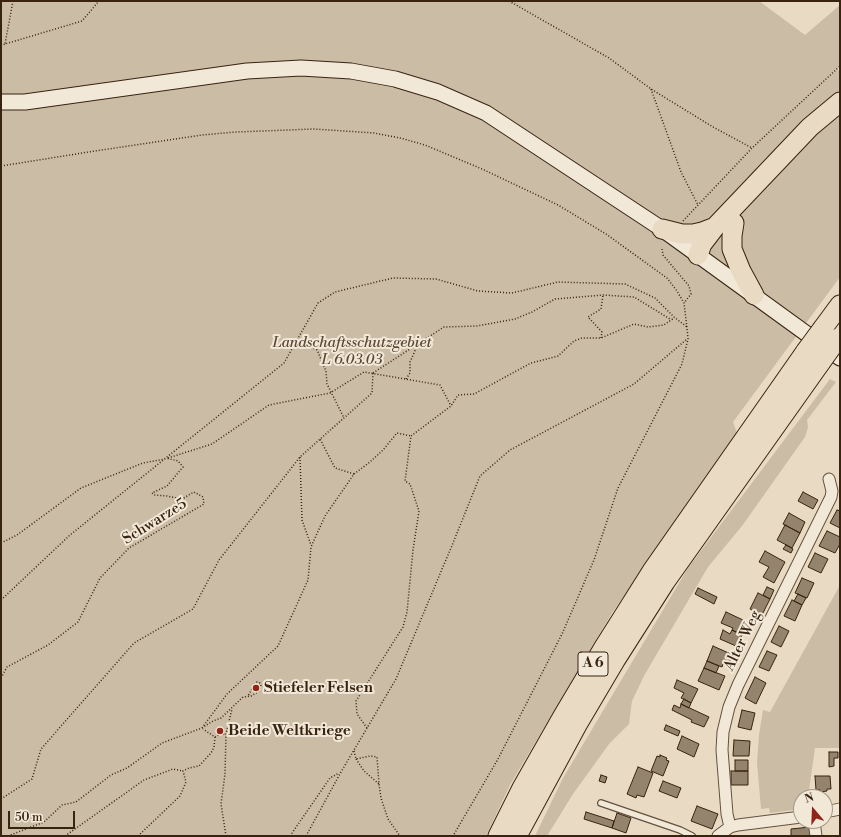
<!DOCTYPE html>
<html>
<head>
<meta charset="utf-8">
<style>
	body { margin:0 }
	#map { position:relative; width:841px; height:837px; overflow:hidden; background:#e9dbc3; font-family:"Libre Bodoni",serif }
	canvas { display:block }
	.frame { position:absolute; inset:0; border:2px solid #382310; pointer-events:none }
	.north { position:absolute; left:793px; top:789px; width:40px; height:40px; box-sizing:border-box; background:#f1e8d8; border:1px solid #a79988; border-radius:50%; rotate:341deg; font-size:11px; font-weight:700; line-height:16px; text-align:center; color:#382310 }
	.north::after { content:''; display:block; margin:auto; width:14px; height:18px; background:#8f2418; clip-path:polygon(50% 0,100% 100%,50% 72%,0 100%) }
	.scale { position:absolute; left:8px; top:811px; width:67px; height:18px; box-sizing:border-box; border:2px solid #382310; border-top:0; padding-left:5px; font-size:12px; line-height:14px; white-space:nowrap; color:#382310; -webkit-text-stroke:3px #f1e8d8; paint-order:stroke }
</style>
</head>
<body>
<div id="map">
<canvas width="841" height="837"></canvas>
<div class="frame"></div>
<div class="north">N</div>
<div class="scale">50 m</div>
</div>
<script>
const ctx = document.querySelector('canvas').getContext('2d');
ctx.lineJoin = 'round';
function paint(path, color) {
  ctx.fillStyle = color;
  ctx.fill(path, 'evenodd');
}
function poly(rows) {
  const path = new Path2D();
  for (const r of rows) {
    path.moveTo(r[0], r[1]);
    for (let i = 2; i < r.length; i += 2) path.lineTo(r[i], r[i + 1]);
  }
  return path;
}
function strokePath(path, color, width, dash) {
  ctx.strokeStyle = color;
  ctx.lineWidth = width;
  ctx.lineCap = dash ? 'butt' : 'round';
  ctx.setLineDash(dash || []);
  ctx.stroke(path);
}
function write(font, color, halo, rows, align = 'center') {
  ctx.font = font + ' "Libre Bodoni",serif';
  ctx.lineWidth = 4;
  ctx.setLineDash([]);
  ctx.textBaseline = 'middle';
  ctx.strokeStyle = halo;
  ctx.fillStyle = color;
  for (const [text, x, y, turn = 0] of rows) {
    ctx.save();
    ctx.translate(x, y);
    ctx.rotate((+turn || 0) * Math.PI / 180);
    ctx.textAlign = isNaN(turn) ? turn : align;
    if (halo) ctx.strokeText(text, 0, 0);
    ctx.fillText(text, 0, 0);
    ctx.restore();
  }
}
paint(poly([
	[1,1,759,1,805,35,840,5,840,64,837,69,840,72,840,277,733,422,737,433,612,613,510,785,486,836,1,836],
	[830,379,836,382,807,420,808,427,805,437,742,526,708,567,645,674,632,701,629,724,609,744,573,794,547,836,535,836,563,778,688,568],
	[840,585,840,748,815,748,808,797,801,797,801,809,770,813,769,808,761,809,757,763,759,735,763,710,770,712]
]), '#cbbca5');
const building = poly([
	[803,492,818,500,813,509,798,501,803,492],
	[837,510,840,511,840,528,830,523,837,510],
	[789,513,805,522,800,533,783,524,789,513],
	[785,525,800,533,792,548,777,540,785,525],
	[827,531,840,537,840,544,835,553,819,546,827,531],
	[786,545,793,549,791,553,783,549,786,545],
	[765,551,785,562,774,583,763,577,769,567,759,562,765,551],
	[815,553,828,559,821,573,808,567,815,553],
	[802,578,814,583,807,598,795,593,802,578],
	[767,587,774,590,770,599,763,595,767,587],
	[698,588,717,597,714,604,695,594,698,588],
	[758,593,770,599,762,615,750,609,758,593],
	[798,594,806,598,802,605,794,601,798,594],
	[792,600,802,605,795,621,784,616,792,600],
	[726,612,743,620,743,622,747,623,742,635,732,630,733,628,721,623,726,612],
	[779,626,789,631,781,647,771,642,779,626],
	[723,630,730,634,732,630,742,635,736,646,720,639,723,630],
	[713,646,733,655,728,666,723,664,722,667,707,661,713,646],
	[767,651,777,655,769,671,759,667,767,651],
	[707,661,719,666,716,673,704,668,707,661],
	[704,668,725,676,719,690,698,681,704,668],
	[755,677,766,683,756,704,745,698,755,677],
	[677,680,698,689,691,703,681,698,684,693,674,688,677,680],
	[684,699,691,703,689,708,681,704,684,699],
	[681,704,709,717,704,727,691,722,692,720,672,710,674,705,680,708,681,704],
	[742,710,755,713,751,730,738,727,742,710],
	[666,725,680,731,678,736,664,730,666,725],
	[682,736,699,744,694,757,677,749,682,736],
	[734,740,750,741,749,756,733,756,734,740],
	[829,752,838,752,838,758,834,758,834,766,829,767,829,752],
	[660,755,667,758,666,760,669,761,663,776,651,771,657,756,660,757,660,755],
	[735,760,748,760,748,771,735,771,735,760],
	[638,767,653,773,644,797,637,795,636,798,627,794,638,767],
	[731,771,748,771,748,785,731,785,731,771],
	[601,775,607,777,605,783,599,781,601,775],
	[815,776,830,776,831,789,827,789,827,791,820,792,820,790,816,790,815,776],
	[663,781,681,788,677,798,659,791,663,781],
	[697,806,718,814,712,829,691,821,697,806],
	[586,812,614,821,612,828,584,819,586,812],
	[617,813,631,818,626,833,612,828,617,813],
	[810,827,811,836,791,836,791,829,810,827]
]);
paint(building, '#94836d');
strokePath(building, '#382310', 1);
const service = poly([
	[601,803,680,830,692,836]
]);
const minor = poly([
	[825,812,840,809],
	[814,821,816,836],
	[730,827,727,814,722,750,723,732,729,707,738,685,831,497,832,491,829,479],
	[718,836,730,827,738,825,801,817]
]);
const secondary = poly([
	[1,102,25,102,247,71,301,68,351,71,395,79,438,92,486,113,662,229,840,358]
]);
const motorway = poly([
	[734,223,732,236,732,249,741,271,754,295],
	[662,229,682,234,693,234,702,232,715,227],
	[698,255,702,244,715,227,810,127,840,102],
	[823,328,840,305],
	[498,836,522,788,563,716,604,647,652,571,806,351],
	[517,836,577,725,616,659,665,582,821,362]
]);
strokePath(service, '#64513d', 8);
strokePath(minor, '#64513d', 13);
strokePath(secondary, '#382310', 17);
strokePath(motorway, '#382310', 21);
strokePath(poly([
	[13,1,5,44,82,21,99,1],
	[509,1,609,58,651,89,713,127,752,148],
	[1,46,5,44],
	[651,89,681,172,698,205],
	[1,166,95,151,202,135,236,132,314,129,374,133,400,138,425,145,482,169,558,205,606,234,667,278,677,291,684,303,687,328,688,339,682,364,618,488,594,560,562,634,498,759,453,836],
	[683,221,752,148,840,66],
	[662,249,663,255,689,286,691,294,684,303],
	[601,338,602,332,588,317,601,309,603,295],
	[297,341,317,350,326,371,327,384,344,418],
	[373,373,444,327,477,326,515,319,532,312,555,299,603,295,634,297,670,319],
	[406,379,410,373,410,362,418,344],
	[300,457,302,520,311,545],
	[168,458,212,444,269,405,330,393,364,372,440,385,451,406],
	[354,474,370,462,383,450,397,433,411,436],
	[1,543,17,535,81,488,143,463,165,459],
	[1,600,70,535,284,363,318,303,335,292,393,278,436,279,478,291,512,293,558,282,625,284,655,298,674,317,687,327],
	[1,678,7,667,48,645,78,622,100,578,129,548,204,504,203,497,194,492,182,499,167,496,154,495,152,493,167,486,183,467,178,461,166,458],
	[202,728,227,694,278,646,308,580,311,547,325,516,354,474,335,468,320,439],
	[367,728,357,714,356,701,403,627,407,612,413,550,419,511,410,484,405,481,411,436,451,406,458,395,474,394,531,363,558,356,574,341,582,338,601,338,634,324,648,327,664,325,674,318],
	[215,737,221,734,226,734],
	[354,751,356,759,370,756,377,757,379,784,381,798,388,819,400,836],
	[356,759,364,771,379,784],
	[1,799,32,779,41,749,134,643,193,609,219,560,300,457,372,393,373,373],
	[8,836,44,822,62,805,76,802,111,775,127,768,162,743,202,728,213,721,221,718,243,697,251,696,258,692,261,686,260,683,257,682,254,685,248,696],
	[65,836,144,780,173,769,183,771],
	[138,836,180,796,186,782,183,771,189,768,199,766,211,753,214,747,215,737,203,729],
	[226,836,221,804,225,774,226,734,232,709],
	[290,836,330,778,339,773],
	[306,836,341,772,396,679,453,543,480,476,510,450,634,384,687,339]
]), '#382310', 1.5, [1, 2]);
strokePath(service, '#f1e8d8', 5.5);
strokePath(minor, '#f1e8d8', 11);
strokePath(secondary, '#f1e8d8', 15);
strokePath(motorway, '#e9dbc3', 19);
const motorwayBridge = poly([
	[806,351,823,328],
	[821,362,838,338]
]);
strokePath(motorwayBridge, '#382310', 21, []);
strokePath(motorwayBridge, '#e9dbc3', 19);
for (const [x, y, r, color] of [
	[256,688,4,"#8f2418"],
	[220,731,4,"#8f2418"]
]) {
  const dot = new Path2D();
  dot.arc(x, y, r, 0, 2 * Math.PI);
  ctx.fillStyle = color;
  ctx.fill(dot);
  strokePath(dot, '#f1e8d8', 1.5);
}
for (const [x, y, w] of [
	[593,664,30]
]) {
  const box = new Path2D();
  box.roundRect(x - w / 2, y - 12, w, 24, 3);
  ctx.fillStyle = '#f1e8d8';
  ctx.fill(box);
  strokePath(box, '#382310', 1);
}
write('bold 14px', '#382310', null, [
	["A 6",593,664]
]);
write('italic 15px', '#5d4935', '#f1e8d8', [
	["Landschaftsschutzgebiet",352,343],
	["L 6.03.03",352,360]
]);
write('15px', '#382310', '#f1e8d8', [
	["Schwarze5",155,522,-32],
	["Alter Weg",743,641,-64]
]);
write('bold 15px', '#382310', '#f1e8d8', [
	["Stiefeler Felsen",264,688],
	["Beide Weltkriege",228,731]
], 'left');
</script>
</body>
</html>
